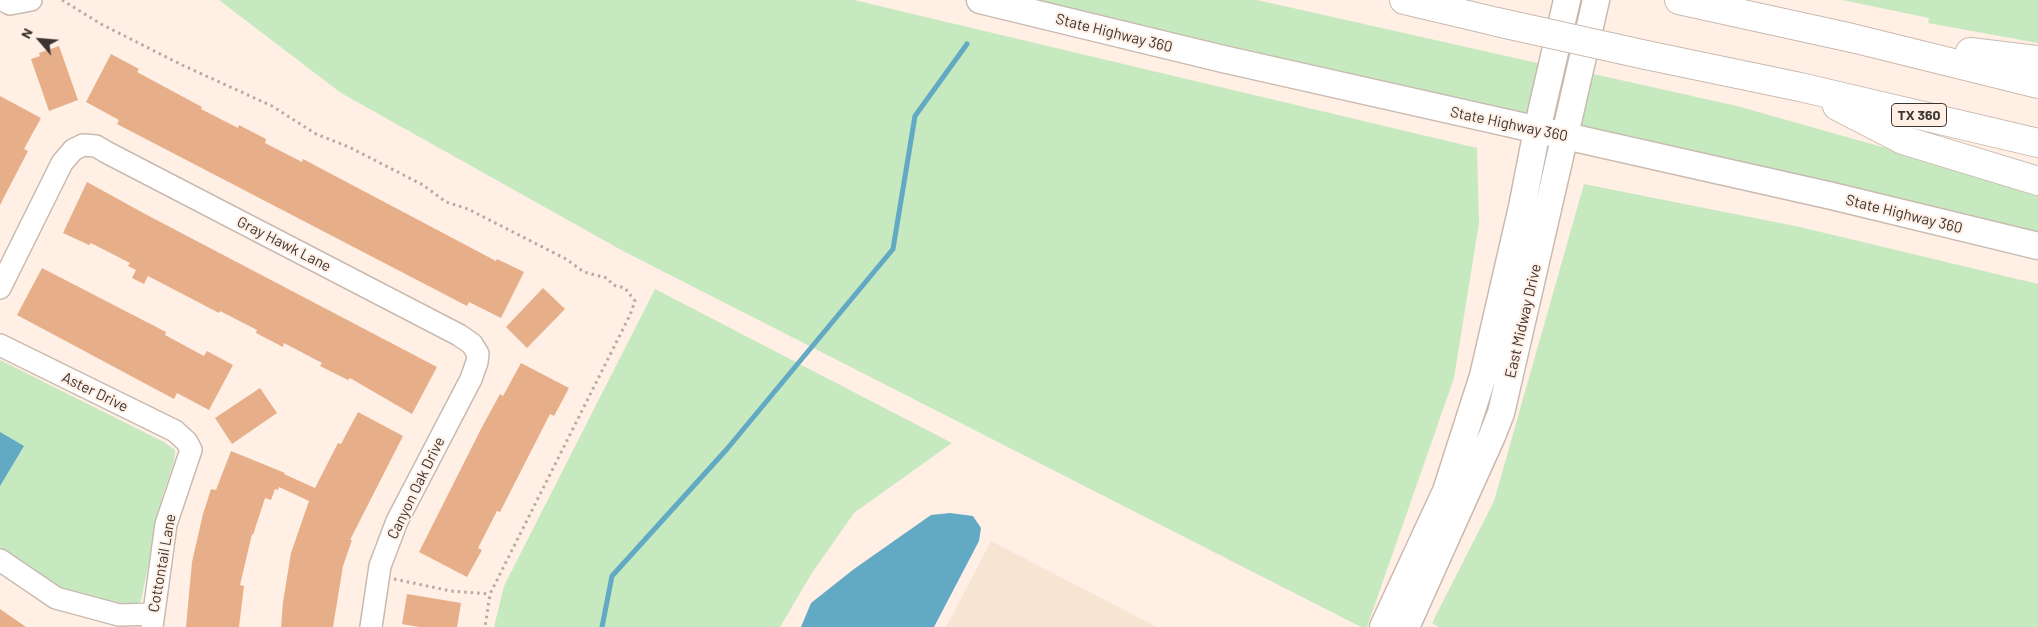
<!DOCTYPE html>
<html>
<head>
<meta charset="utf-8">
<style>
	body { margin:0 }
	#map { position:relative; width:2038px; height:627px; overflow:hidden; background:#ffefe5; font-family:Barlow,sans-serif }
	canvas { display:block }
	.north { position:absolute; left:15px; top:15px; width:50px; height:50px; -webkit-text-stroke:4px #ffefe5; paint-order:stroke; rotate:297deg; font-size:14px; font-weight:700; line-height:20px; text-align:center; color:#3b3531 }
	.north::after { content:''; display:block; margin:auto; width:18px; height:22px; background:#3b3531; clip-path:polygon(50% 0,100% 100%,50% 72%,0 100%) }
</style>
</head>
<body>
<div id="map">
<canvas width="2038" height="627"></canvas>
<div class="north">N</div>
</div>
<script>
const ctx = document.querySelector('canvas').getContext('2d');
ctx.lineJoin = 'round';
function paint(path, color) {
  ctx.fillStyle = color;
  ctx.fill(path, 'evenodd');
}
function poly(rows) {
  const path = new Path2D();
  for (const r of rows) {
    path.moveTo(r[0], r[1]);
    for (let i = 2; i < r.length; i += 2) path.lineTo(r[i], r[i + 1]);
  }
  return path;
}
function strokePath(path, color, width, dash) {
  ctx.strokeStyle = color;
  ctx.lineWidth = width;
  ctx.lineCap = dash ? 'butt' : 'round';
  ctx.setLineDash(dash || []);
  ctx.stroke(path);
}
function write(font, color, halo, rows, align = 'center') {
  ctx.font = font + ' Barlow,sans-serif';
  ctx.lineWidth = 4;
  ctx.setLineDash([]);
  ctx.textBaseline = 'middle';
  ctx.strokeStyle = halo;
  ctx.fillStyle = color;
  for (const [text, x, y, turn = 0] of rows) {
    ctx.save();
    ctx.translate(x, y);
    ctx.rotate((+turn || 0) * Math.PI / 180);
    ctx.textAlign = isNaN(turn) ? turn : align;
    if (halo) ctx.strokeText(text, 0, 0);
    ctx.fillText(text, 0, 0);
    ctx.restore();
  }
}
paint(poly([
	[991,541,1157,627,946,627]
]), '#f7e5d4');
paint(poly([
	[219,0,854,0,1477,148,1479,223,1454,378,1367,627,1361,627,623,251,341,93],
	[1025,0,1257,0,1542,64,1530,114,1518,115],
	[1842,0,2038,0,2038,43,1928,23,1929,18],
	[1589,73,1737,106,1907,154,2038,194,2038,236,1589,131,1588,127,1584,126,1581,128,1579,120],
	[1584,184,1800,227,2038,284,2038,627,1439,627,1432,623,1494,501],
	[655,289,952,443,854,513,812,573,780,627,494,627,504,586],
	[0,360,164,442,175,450,174,462,162,497,141,601,132,607,58,593,0,551]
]), '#c7e9c0');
paint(poly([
	[0,432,24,446,0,486],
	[950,513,973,516,981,528,979,541,934,627,801,627,811,603,854,569,931,515]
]), '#62a9c4');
strokePath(poly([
	[602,627,612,576,727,449,893,249,915,116,967,44]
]), '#62a9c4', 5);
paint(poly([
	[59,46,78,100,49,111,31,59,40,56,39,53],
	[111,54,139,69,137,72,202,107,201,109,238,128,239,125,266,139,265,143,302,162,303,159,496,261,497,259,524,272,501,318,469,302,467,306,117,124,119,120,86,102],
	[0,96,41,118,24,149,28,151,0,205],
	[87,182,147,215,437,367,412,414,350,378,348,380,320,366,322,363,284,343,283,347,256,333,257,330,220,311,219,313,148,276,144,284,132,278,136,270,128,266,130,263,91,243,89,245,63,233],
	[42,268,166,332,165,335,204,356,207,351,233,365,209,410,177,393,174,399,17,315],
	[543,288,565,309,527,348,506,327],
	[521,363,569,388,554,416,550,414,500,512,497,511,478,548,482,550,467,577,419,552,482,427,500,394,503,396],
	[260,388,277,413,232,444,215,418],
	[358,412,403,436,350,540,352,540,343,566,333,627,281,627,283,602,291,553,309,501,279,487,278,490,275,489,271,500,265,498,253,535,252,534,240,585,244,586,239,627,186,627,192,562,203,514,211,489,216,490,231,451,285,473,284,474,315,488,338,443,341,444],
	[407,594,461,603,457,627,419,627,402,624],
	[0,609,26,627,0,627]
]), '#e6af89');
const minor = poly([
	[3,0,10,4,31,0],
	[0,288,62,163,73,150,83,145,96,146,106,152,459,335,472,344,478,354,477,362,471,379,397,521,380,566,371,627],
	[0,345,175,431,187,442,191,450,166,524,152,627],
	[0,560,56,598,119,615,153,614]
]);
const major = poly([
	[980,0,1223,59,1832,196,2038,246],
	[1383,627,1446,491,1483,376,1522,207,1537,130,1567,0],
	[1406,627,1492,436,1501,413,1596,0]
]);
const highway = poly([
	[1404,0,1497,22],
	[1679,0,1852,38,2038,84],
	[1970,52,2038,60],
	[1646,55,1800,87,2038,143],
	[1837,106,1903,140,2038,181]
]);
strokePath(minor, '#c9bab0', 24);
strokePath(major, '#c9bab0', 29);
strokePath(highway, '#c9bab0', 30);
strokePath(poly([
	[62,0,101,24,182,65,272,106,316,134,349,147,423,185,446,202,468,209,566,259,584,272,607,278,613,285,625,288,635,301,630,315,490,594,485,627],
	[394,579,451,591,490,594]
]), '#b6aaa2', 3, [2.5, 4]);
strokePath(minor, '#fff', 21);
strokePath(major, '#fff', 26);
strokePath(highway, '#fff', 28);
const highwayBridge = poly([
	[1497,22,1646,55]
]);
strokePath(highwayBridge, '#c9bab0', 30, []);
strokePath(highwayBridge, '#fff', 28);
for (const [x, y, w] of [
	[1919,115,55]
]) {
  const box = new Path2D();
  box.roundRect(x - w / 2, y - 11.5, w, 23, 4);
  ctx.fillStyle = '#ffefe5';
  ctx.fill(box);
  strokePath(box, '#3b3531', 1);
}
write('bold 14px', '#3b3531', null, [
	["TX 360",1919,115]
]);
write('15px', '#3b3531', '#ffefe5', [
	["State Highway 360",1114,33,14],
	["State Highway 360",1509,124,12],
	["State Highway 360",1904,214,14],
	["Gray Hawk Lane",284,244,27],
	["East Midway Drive",1523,321,-77],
	["Aster Drive",95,392,26],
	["Canyon Oak Drive",416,488,-64],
	["Cottontail Lane",162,563,-80]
]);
</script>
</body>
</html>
